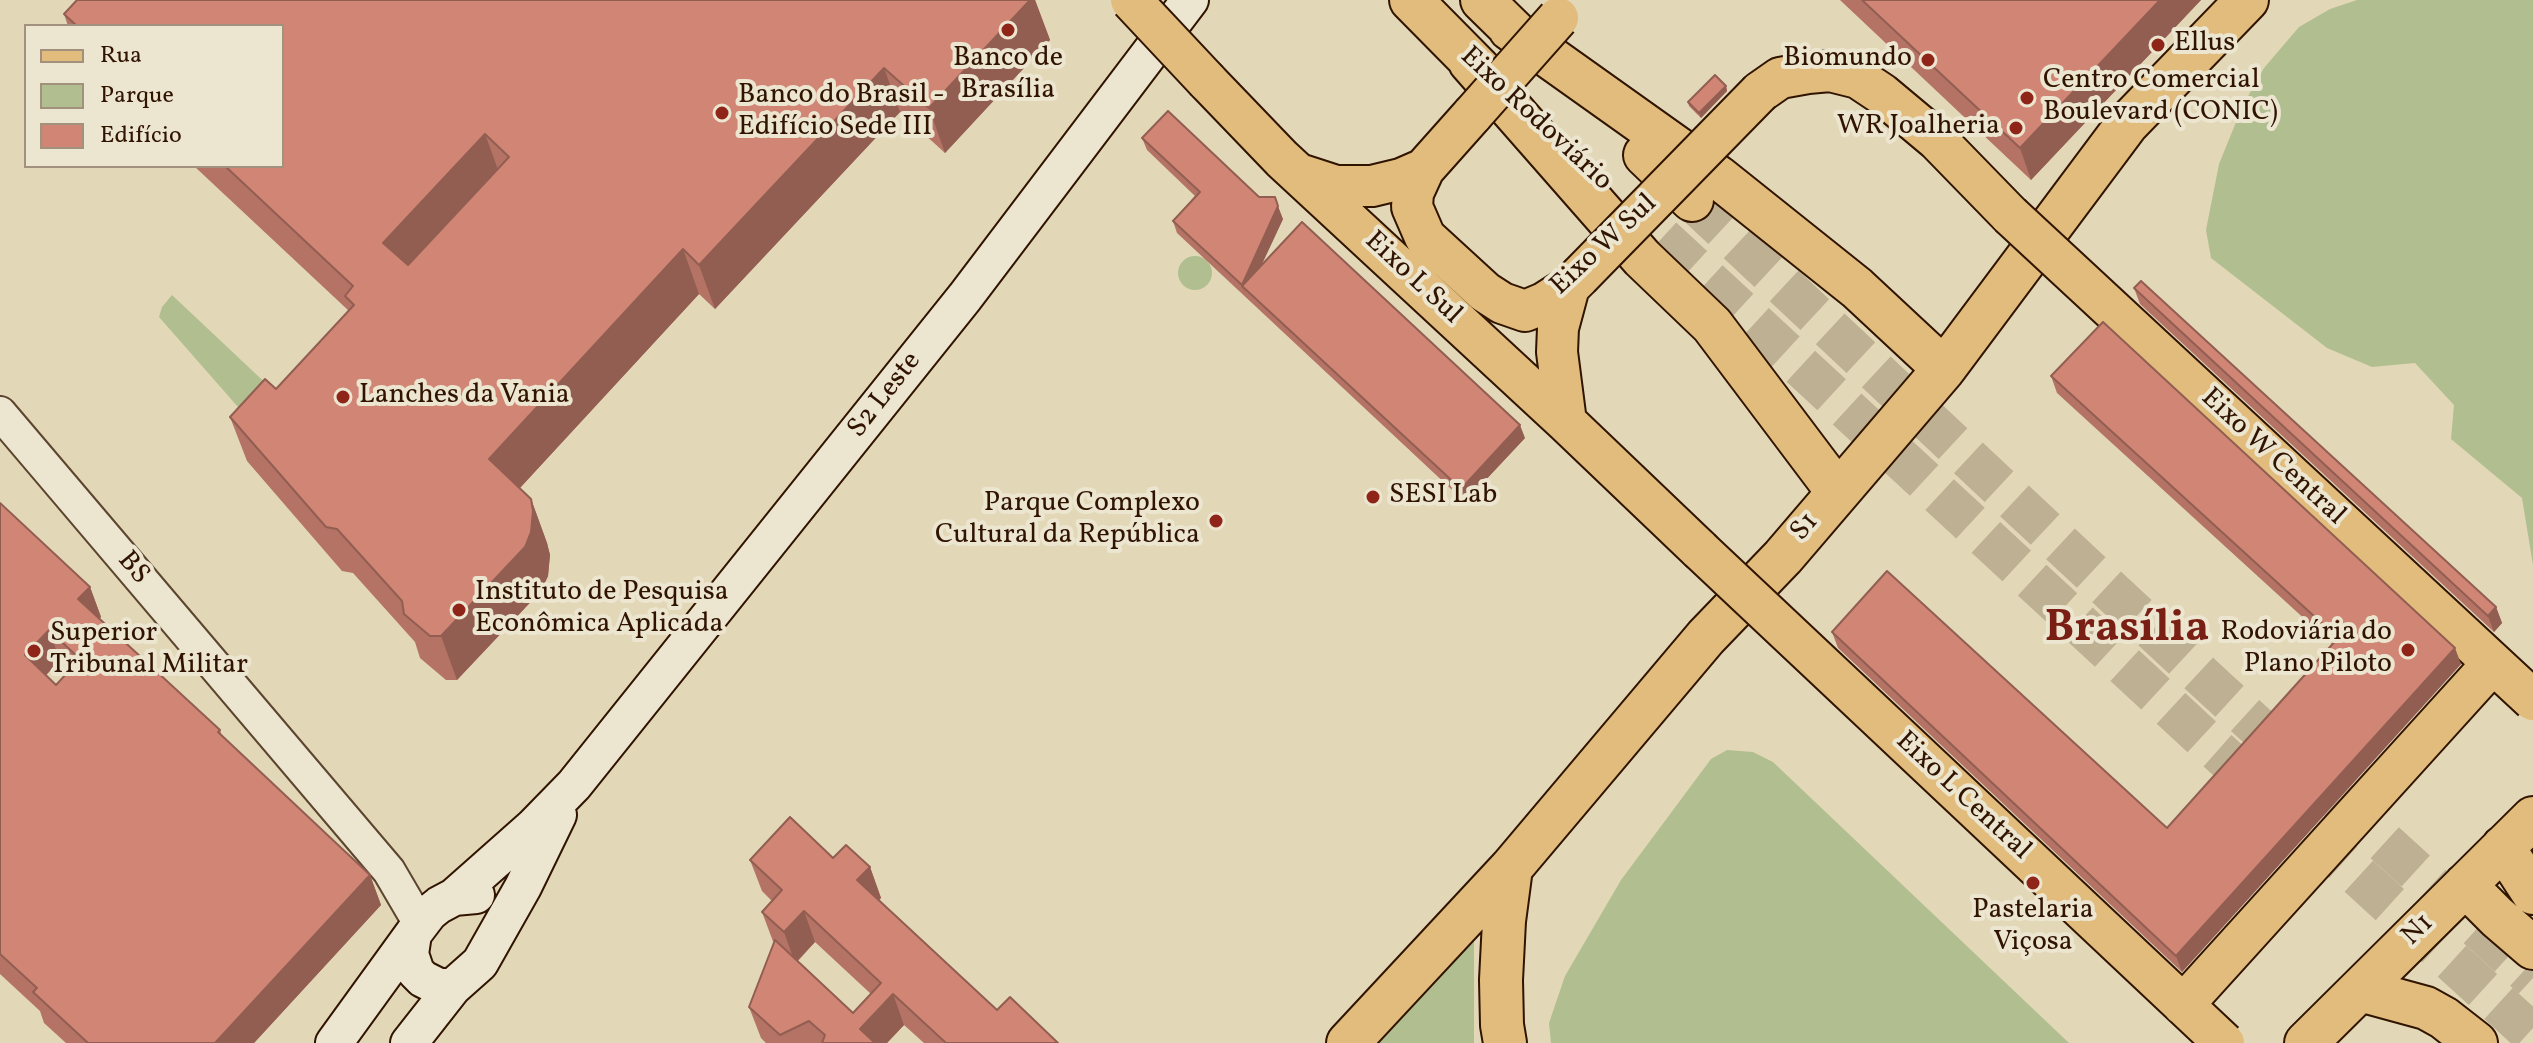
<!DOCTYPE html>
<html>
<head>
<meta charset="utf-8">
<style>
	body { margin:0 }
	#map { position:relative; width:2533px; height:1043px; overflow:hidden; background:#e2d7b7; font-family:Vollkorn,serif }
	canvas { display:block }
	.legend { position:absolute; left:24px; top:24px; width:260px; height:144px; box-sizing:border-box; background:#ece5d0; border:2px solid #a1917d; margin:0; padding:10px 14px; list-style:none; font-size:24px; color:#301400 }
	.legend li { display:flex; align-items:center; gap:16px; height:40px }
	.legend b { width:40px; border:2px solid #a1917d }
</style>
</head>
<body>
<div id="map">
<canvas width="2533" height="1043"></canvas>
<ul class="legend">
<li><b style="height:10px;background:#e1bc7c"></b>Rua</li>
<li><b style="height:22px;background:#b1bf90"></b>Parque</li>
<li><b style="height:22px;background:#d18675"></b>Edifício</li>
</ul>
</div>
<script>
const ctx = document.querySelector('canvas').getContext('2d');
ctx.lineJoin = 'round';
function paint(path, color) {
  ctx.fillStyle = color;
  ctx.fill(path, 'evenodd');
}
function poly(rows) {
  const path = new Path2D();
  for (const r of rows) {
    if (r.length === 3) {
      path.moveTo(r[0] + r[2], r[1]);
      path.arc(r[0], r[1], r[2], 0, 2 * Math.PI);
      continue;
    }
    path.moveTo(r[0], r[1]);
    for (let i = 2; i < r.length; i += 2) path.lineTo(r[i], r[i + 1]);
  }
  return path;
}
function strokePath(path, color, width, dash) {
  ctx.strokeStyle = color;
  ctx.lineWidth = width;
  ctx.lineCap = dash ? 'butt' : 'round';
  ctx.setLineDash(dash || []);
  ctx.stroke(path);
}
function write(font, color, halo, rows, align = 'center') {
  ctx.font = font + ' Vollkorn,serif';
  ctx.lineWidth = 8;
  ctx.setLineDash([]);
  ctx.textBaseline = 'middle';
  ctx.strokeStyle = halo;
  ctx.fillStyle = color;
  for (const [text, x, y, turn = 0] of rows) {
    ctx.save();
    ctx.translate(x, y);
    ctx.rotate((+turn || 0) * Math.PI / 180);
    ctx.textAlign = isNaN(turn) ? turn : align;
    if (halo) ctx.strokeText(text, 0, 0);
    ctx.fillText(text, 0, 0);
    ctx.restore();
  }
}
paint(poly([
	[2357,0,2533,0,2533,565,2522,498,2451,439,2454,405,2415,363,2372,367,2327,348,2211,258,2206,230,2219,164,2243,105,2264,68,2299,27,2330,9],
	[1195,273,17],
	[172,295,275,392,245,415,159,317,162,307],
	[1727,750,1753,752,1773,762,2069,1043,1551,1043,1549,1023,1565,976,1621,880,1711,759],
	[1474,941,1474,1043,1377,1043,1390,1027]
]), '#b1bf90');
strokePath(poly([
	[1692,200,2215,688,2533,978],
	[1662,238,2203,738,2354,872,2533,1035]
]), '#beb092', 42, [42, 21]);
const tertiary = poly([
	[0,413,389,871,420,924]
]);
const secondary = poly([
	[454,897,533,827,574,785,965,297,1190,0],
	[453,987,439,987,423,979,416,972,410,954,413,934,429,913,439,905,454,897,476,895],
	[334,1043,413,934],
	[409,1043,453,987,480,963,523,887,558,815]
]);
const primary = poly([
	[1207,81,1282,159,1566,422,1700,550],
	[1760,92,1780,78,1808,73,1830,71,1858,78,1882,94,1937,140,2010,215],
	[1473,114,1424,169,1413,193,1412,207,1425,237,1485,292,1502,303,1525,311,1544,303,1569,287,1579,277],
	[1299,174,1336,186,1372,186,1401,179,1424,169],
	[1566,422,1557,352,1558,328,1569,287]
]);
const trunk = poly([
	[1411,0,1492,82],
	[1482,0,1530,47],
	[1510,29,1718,177,1857,288,1944,369],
	[1470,62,1642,258,1712,325,1837,491],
	[1645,155,1692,200],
	[2503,847,2533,893],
	[2465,885,2497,917,2533,948],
	[2360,990,2426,1008,2444,1018,2476,1043],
	[1348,1043,1511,868,1706,637,1783,557,1944,369,2127,124,2247,0],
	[1505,1043,1502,1025,1501,980,1504,921,1511,868],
	[2306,1043,2533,818]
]);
strokePath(tertiary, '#5c452e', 36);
strokePath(secondary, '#301400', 40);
strokePath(primary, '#301400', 44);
strokePath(trunk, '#301400', 46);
strokePath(tertiary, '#ece5d0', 32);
strokePath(secondary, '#ece5d0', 36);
strokePath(primary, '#e1bc7c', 40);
strokePath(trunk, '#e1bc7c', 42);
const primaryBridge = poly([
	[1131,0,1207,81],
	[1473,114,1558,18],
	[2010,215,2533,700],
	[1579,277,1760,92],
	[1700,550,2224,1043],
	[2183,1005,2493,663]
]);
strokePath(primaryBridge, '#301400', 44, []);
strokePath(primaryBridge, '#e1bc7c', 40);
paint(poly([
	[77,0,1035,0,1050,40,945,153,900,112,715,309,699,294,520,488,531,499,547,543,550,555,548,576,541,591,457,680,446,680,420,658,415,642,353,573,342,571,247,461,230,417,276,389,349,311,194,166,282,166,282,26,68,26,64,14],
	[1840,0,2201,0,2031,180],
	[1726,86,1727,91,1701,118,1689,106,1688,102],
	[1142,138,1283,219,1261,266,1525,438,1465,502,1177,233,1173,221,1195,196,1147,150],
	[2134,288,2496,607,2502,623,2494,632,2140,304],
	[2051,376,2461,664,2182,972,1838,648,1832,632,2167,828,2332,644,2057,393],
	[0,503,90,587,101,617,99,618,220,730,222,736,370,875,381,905,254,1043,66,1043,44,1023,40,1011,0,974],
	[60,660,70,670,56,685,46,675],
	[833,858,870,867,881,898,879,900,997,1010,1058,1043,924,1043,904,1025,887,1043,766,1043,761,1038,749,1007,774,944,762,912,772,901,762,891,750,860],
	[815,942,871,994,853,1013,798,961]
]), '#b47365');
paint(poly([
	[1030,0,1035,0,1050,40,945,153,929,108],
	[2160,0,2201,0,2031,180,2020,148],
	[884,68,900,112,715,309,699,265],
	[1726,86,1727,91,1701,118,1699,113],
	[485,134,501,178,399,287,383,243],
	[1278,206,1283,219,1249,292,1242,286,1246,298,1242,285],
	[683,249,699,294,506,503,489,459],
	[1520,425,1525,438,1465,502,1461,489],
	[531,499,547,543,550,555,548,576,541,591,457,680,441,636],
	[90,587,101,617,89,629,78,599],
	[2496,607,2502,623,2494,632,2488,616],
	[49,630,60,660,36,686,25,655],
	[2455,648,2461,664,2182,972,2176,956],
	[870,867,881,898,869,911,857,880],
	[370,875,381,905,254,1043,215,1043],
	[804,911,815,942,795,963,784,932],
	[893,994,904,1025,887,1043,865,1043,860,1029]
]), '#925e52');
const building = poly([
	[77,0,1030,0,929,108,884,68,699,265,683,249,489,459,531,499,533,511,531,532,525,547,441,636,430,636,404,614,402,601,337,529,326,527,230,417,265,379,276,389,354,305,345,296,353,286,225,166,282,166,282,26,77,26,64,14,77,0],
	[485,134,509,157,408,265,383,243,485,134],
	[1862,0,2160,0,2020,148,1862,0],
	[1715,75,1726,86,1699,113,1688,102,1715,75],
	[1168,111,1259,197,1275,197,1278,206,1242,285,1173,221,1200,192,1142,138,1168,111],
	[1302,222,1520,425,1461,489,1242,286,1302,222],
	[2141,281,2496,607,2488,616,2134,288,2141,281],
	[2103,322,2455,648,2176,956,1832,632,1887,571,2167,828,2338,638,2051,376,2103,322],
	[0,503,90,587,78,599,220,730,218,732,370,875,215,1043,88,1043,33,992,37,988,0,954,0,503],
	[49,630,80,659,56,685,25,655,49,630],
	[790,817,833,858,846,845,870,867,857,880,997,1010,1010,997,1058,1043,946,1043,893,994,860,1029,875,1043,822,1043,825,1035,809,1021,780,1035,749,1007,775,940,853,1013,881,983,804,911,784,932,762,912,782,890,750,860,790,817]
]);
paint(building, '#d18675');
strokePath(building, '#925e52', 2);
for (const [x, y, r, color] of [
	[1008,30,8,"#8f2418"],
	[2158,45,8,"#8f2418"],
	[1928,60,8,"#8f2418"],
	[2027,98,8,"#8f2418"],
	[722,113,8,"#8f2418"],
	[2016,128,8,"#8f2418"],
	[343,397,8,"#8f2418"],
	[1373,497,8,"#8f2418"],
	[1216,521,8,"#8f2418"],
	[459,610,8,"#8f2418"],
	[2408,650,8,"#8f2418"],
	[34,651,8,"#8f2418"],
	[2033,883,8,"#8f2418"]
]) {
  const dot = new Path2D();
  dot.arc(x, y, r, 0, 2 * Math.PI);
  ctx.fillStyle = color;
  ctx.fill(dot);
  strokePath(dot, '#ece5d0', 3);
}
write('28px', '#301400', '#ece5d0', [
	["Ellus",2174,45],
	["Banco de",1008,60,"center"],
	["Brasília",1008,92,"center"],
	["Biomundo",1912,60,"right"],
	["Centro Comercial",2043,82],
	["Boulevard (CONIC)",2043,114],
	["Banco do Brasil -",738,97],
	["Edifício Sede III",738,129],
	["WR Joalheria",2000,128,"right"],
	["Lanches da Vania",359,397],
	["SESI Lab",1389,497],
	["Parque Complexo",1200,505,"right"],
	["Cultural da República",1200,537,"right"],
	["Instituto de Pesquisa",475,594],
	["Econômica Aplicada",475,626],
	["Rodoviária do",2392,634,"right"],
	["Plano Piloto",2392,666,"right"],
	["Superior",50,635],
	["Tribunal Militar",50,667],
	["Pastelaria",2033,912,"center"],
	["Viçosa",2033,944,"center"]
], 'left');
write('28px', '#301400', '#ece5d0', [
	["Eixo Rodoviário",1535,120,43],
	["Eixo W Sul",1605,246,-43],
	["Eixo L Sul",1412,279,43],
	["S2 Leste",886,396,-52],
	["Eixo W Central",2272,458,43],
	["S1",1806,528,-50],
	["BS",132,569,50],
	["Eixo L Central",1962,797,43],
	["N1",2419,931,-45]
]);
write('bold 44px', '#7a1f14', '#ece5d0', [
	["Brasília",2127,632]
]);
</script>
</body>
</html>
